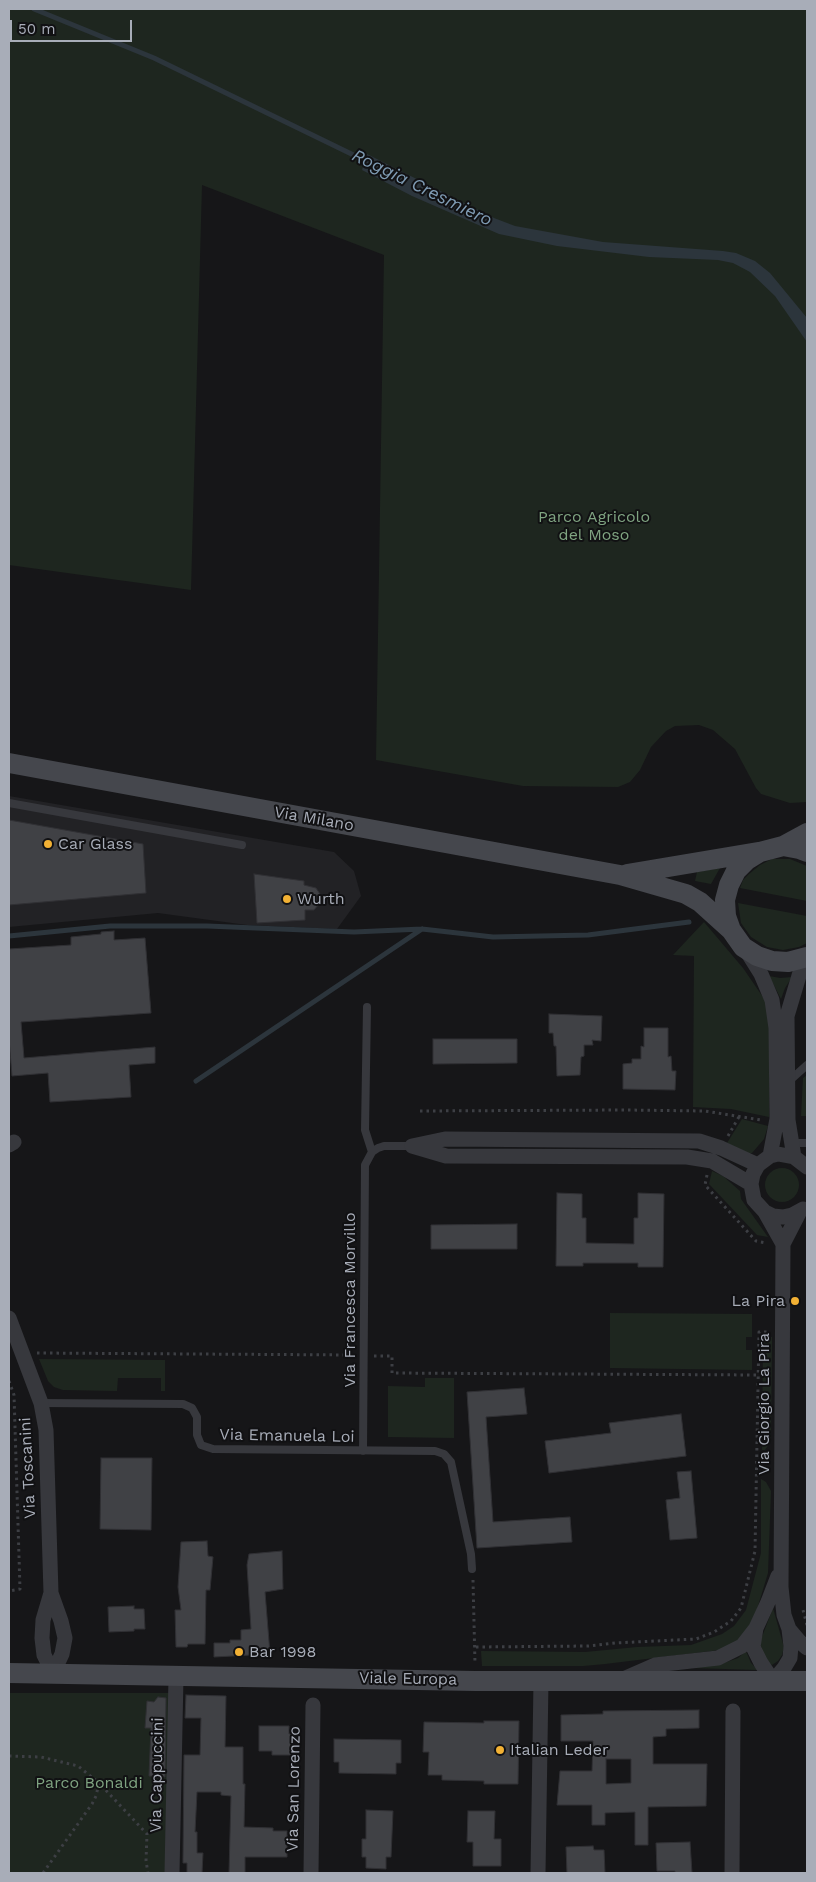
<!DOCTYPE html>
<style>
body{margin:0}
#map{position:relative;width:816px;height:1882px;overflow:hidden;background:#161618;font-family:"Work Sans",sans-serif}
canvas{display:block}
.frame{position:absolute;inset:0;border:10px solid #a8adb8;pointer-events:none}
.scale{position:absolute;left:10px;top:20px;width:122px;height:22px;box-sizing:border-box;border:2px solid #a8adb8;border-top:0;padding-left:6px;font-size:15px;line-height:18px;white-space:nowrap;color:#a8adb8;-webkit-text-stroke:4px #111113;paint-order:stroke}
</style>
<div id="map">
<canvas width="816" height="1882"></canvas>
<div class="frame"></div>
<div class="scale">50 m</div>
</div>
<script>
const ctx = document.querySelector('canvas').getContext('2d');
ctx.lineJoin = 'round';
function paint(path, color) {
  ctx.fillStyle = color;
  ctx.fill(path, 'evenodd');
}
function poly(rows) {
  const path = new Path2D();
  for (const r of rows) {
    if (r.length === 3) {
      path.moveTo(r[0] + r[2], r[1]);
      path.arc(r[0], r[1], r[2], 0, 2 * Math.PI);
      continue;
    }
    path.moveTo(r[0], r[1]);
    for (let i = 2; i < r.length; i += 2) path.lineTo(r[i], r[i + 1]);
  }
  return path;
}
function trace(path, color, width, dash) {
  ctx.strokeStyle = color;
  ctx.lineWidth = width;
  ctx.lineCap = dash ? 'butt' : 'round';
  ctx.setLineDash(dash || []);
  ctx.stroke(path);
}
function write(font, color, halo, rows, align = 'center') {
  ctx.font = font + ' "Work Sans",sans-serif';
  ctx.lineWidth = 4;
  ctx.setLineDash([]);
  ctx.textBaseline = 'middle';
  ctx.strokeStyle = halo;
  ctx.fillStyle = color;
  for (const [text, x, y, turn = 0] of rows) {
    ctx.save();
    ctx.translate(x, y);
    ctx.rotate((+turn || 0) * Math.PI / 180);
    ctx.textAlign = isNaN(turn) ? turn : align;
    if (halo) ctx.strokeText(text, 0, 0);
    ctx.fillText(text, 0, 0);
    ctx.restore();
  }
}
const built = poly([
 [9,796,334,852,354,871,361,896,337,929,247,925,158,913,9,927]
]);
const green = poly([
 [9,9,807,9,807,802,790,803,761,794,756,788,735,749,713,730,699,725,675,726,666,731,651,747,640,770,630,782,618,787,523,786,376,760,384,255,202,185,191,590,9,565],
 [772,859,790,859,807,866,807,901,740,888,743,880,749,874,760,865],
 [720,868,711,884,695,881,697,872],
 [738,903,807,916,807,943,799,947,783,950,767,947,751,937,741,923],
 [704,922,743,968,767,1003,770,1020,769,1117,731,1109,693,1107,694,956,673,955],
 [769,976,780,978,792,977,785,988,781,999],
 [807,1075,807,1091,806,1116,801,1116,803,1078],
 [742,1119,768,1126,764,1139,752,1153,746,1154,727,1143],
 [782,1185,17],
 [712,1171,723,1176,740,1191,741,1199,768,1237,757,1235,709,1184],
 [610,1313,752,1314,752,1337,746,1337,746,1350,752,1350,752,1370,610,1368],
 [763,1337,772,1337,771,1441,765,1450,762,1450],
 [39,1359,165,1360,165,1391,161,1391,161,1378,118,1378,117,1391,63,1390,54,1387,48,1381],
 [425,1378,454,1378,454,1438,388,1437,388,1386,425,1387],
 [761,1479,766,1482,771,1491,768,1573,755,1616,742,1640,720,1650,605,1664,583,1666,482,1666,481,1651,585,1652,637,1647,691,1645,722,1634,734,1626,746,1610,761,1553],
 [773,1608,784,1647,782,1655,778,1661,772,1665,767,1662,763,1654,760,1642],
 [746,1651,751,1663,758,1670,690,1668,721,1664,738,1658],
 [9,1693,170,1693,166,1873,9,1873]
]);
const water = poly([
 [367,154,494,218,515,226,603,242,723,251,736,253,755,261,770,273,807,318,807,342,775,296,750,272,733,263,718,260,649,257,557,246,499,234,412,196,362,170]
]);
const stream = poly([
 [34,9,154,58,370,163],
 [9,936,110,926,207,926,354,932,422,929,493,937,588,935,689,922],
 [196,1081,422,929]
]);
const building = poly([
 [9,820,143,844,146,893,9,905,9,820],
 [254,874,304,881,304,885,316,888,320,894,319,904,314,910,305,910,305,920,257,923,254,874],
 [114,931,114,940,145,938,151,1013,21,1022,24,1058,155,1047,155,1063,129,1065,131,1097,50,1102,48,1073,12,1076,9,1039,9,949,71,945,71,937,101,934,101,932,114,931],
 [549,1014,602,1016,601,1041,592,1040,593,1045,584,1045,584,1056,581,1057,580,1075,557,1076,556,1046,554,1046,553,1033,549,1033,549,1014],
 [644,1028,668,1028,668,1057,671,1056,672,1071,676,1071,675,1090,623,1089,623,1064,632,1063,632,1059,641,1059,641,1046,644,1047,644,1028],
 [433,1039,517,1039,517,1063,433,1064,433,1039],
 [557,1193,582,1194,582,1218,586,1218,586,1243,634,1244,634,1218,638,1218,638,1193,664,1194,663,1267,638,1267,638,1263,583,1263,583,1266,556,1266,557,1193],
 [517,1224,517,1249,431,1249,431,1225,517,1224],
 [524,1388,527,1414,486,1417,493,1522,570,1517,572,1542,477,1548,467,1392,524,1388],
 [681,1414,686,1456,549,1473,545,1441,611,1433,609,1423,681,1414],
 [101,1458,152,1458,151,1530,100,1529,101,1458],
 [691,1471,697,1538,670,1540,666,1500,680,1498,677,1472,691,1471],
 [207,1541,208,1556,213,1557,210,1590,206,1590,205,1644,188,1644,187,1647,176,1647,175,1610,181,1610,178,1587,181,1542,207,1541],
 [282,1551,283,1589,265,1592,270,1654,214,1657,214,1643,230,1643,230,1640,241,1640,241,1630,251,1629,247,1565,249,1554,282,1551],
 [134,1606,134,1609,144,1609,145,1629,134,1629,134,1631,109,1632,108,1607,134,1606],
 [186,1695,226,1696,225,1747,243,1747,243,1784,245,1784,244,1827,273,1828,273,1831,287,1831,287,1857,245,1857,245,1873,229,1873,231,1796,221,1795,221,1792,197,1792,195,1832,197,1832,197,1853,203,1853,202,1873,187,1873,187,1863,183,1863,183,1858,184,1755,200,1755,201,1718,185,1718,186,1695],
 [158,1697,166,1698,165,1777,149,1776,151,1728,145,1728,147,1701,154,1702,158,1697],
 [699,1710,699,1728,666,1729,666,1736,653,1737,653,1764,707,1764,706,1806,648,1807,648,1845,635,1845,635,1812,605,1813,605,1825,592,1825,592,1805,557,1805,560,1771,592,1771,593,1741,561,1741,561,1715,603,1714,603,1711,699,1710],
 [606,1759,631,1759,631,1783,606,1784,606,1759],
 [484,1721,519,1721,518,1784,484,1784,484,1781,442,1780,442,1775,428,1775,429,1752,423,1752,424,1722,484,1723,484,1721],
 [259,1726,289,1726,289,1734,292,1734,292,1755,272,1755,272,1751,259,1751,259,1726],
 [334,1739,401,1740,401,1763,396,1763,396,1774,339,1773,339,1762,334,1762,334,1739],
 [366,1810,393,1811,391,1857,386,1857,386,1869,366,1868,366,1857,362,1857,362,1839,366,1839,366,1810],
 [468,1811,495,1811,494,1839,501,1839,501,1866,473,1866,473,1842,467,1842,468,1811],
 [690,1842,692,1873,675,1873,675,1871,657,1871,656,1843,690,1842],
 [593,1846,594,1850,604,1850,605,1873,567,1873,566,1847,593,1846]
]);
const path = poly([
 [420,1111,627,1110,705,1111,761,1120],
 [728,1136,740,1115],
 [707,1175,705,1185,756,1241,766,1243],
 [37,1353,353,1355],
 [374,1356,392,1356,392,1373,757,1375],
 [9,1381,14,1395,20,1589,9,1591],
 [473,1580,475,1664],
 [807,1625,803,1610,807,1609],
 [476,1647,588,1646,615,1643,696,1639,714,1632,731,1621,741,1608,755,1551,759,1332,769,1332],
 [9,1756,41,1757,78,1766,99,1783],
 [43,1873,92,1804,96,1796,99,1783,147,1834,146,1861,148,1873]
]);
const lane = poly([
 [9,803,242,845],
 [367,1007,365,1130,372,1152],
 [788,1082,807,1065],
 [791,1139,797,1143,807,1143],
 [41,1403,183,1404,192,1408,197,1417,197,1435,201,1445,213,1449,435,1451,444,1454,451,1462,471,1554,472,1569],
 [363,1451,365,1165,372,1152,378,1148,384,1146,412,1146]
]);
const street = poly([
 [746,950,761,974,772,1000,776,1028,777,1119,770,1156],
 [9,1145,14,1142],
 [794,1157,788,1120,787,1016,804,959],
 [751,1184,712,1161,687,1157,446,1156,412,1146,445,1139,699,1141,721,1148,758,1165],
 [803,1209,792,1215,783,1217,773,1216,765,1212,754,1200,751,1184,753,1174,758,1165,770,1156,778,1154,794,1157,807,1167],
 [765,1212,783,1244],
 [9,1318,41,1403,46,1430,51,1593,43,1620,42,1638,44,1655,53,1673],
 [51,1593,61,1621,65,1638,62,1654,53,1673],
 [756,1628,753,1647,761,1663,773,1681,784,1668,790,1658,791,1646,789,1629,784,1615,781,1587,783,1244,800,1211],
 [789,1629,800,1642,807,1648],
 [623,1679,655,1665,718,1658,742,1646,756,1628,768,1602,778,1576],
 [172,1873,176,1677],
 [311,1873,313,1705],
 [538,1873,541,1681],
 [732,1873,733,1711]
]);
const secondary = poly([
 [9,763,620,875,686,894,700,902,731,930],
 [783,846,807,833],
 [807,852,799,849,783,846,760,852,747,860,736,871,729,885,725,900,726,916,731,930,743,947,757,956,772,961,788,962,807,957],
 [627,874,758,852],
 [9,1673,475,1681,807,1681]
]);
const markers = [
 [48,844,5,"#f2b134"],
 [287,899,5,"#f2b134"],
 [795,1301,5,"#f2b134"],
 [239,1652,5,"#f2b134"],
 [500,1750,5,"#f2b134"]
];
const parkNames = [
 ["Parco Agricolo",594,517],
 ["del Moso",594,535],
 ["Parco Bonaldi",89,1783]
];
const streetNames = [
 ["Via Milano",314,819,10],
 ["Via Francesca Morvillo",350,1300,-90],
 ["Via Giorgio La Pira",764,1404,-90],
 ["Via Emanuela Loi",287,1436,1],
 ["Via Toscanini",28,1468,-93],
 ["Viale Europa",408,1679,1],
 ["Via Cappuccini",157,1775,-89],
 ["Via San Lorenzo",294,1789,-89]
];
const poiNames = [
 ["Car Glass",58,844],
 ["Wurth",297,899],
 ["La Pira",785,1301,"right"],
 ["Bar 1998",249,1652],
 ["Italian Leder",510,1750]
];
const waterNames = [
 ["Roggia Cresmiero",422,188,26]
];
paint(built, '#222225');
paint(green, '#1e261f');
paint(water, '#2c353c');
trace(stream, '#2c353c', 5);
paint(building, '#404145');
trace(building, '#303034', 1);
trace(path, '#3d3f44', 3, [2.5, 4]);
trace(lane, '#37383d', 8);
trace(street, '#37383d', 15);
trace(secondary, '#45474d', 20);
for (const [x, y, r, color] of markers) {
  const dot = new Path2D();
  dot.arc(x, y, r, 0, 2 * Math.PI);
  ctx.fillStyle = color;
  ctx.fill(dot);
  trace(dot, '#111113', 2);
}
write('16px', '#7fa381', '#111113', parkNames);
write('16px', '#a8adb8', '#111113', streetNames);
write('16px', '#a8adb8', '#111113', poiNames, 'left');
write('italic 18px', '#7f9bb3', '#111113', waterNames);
</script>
